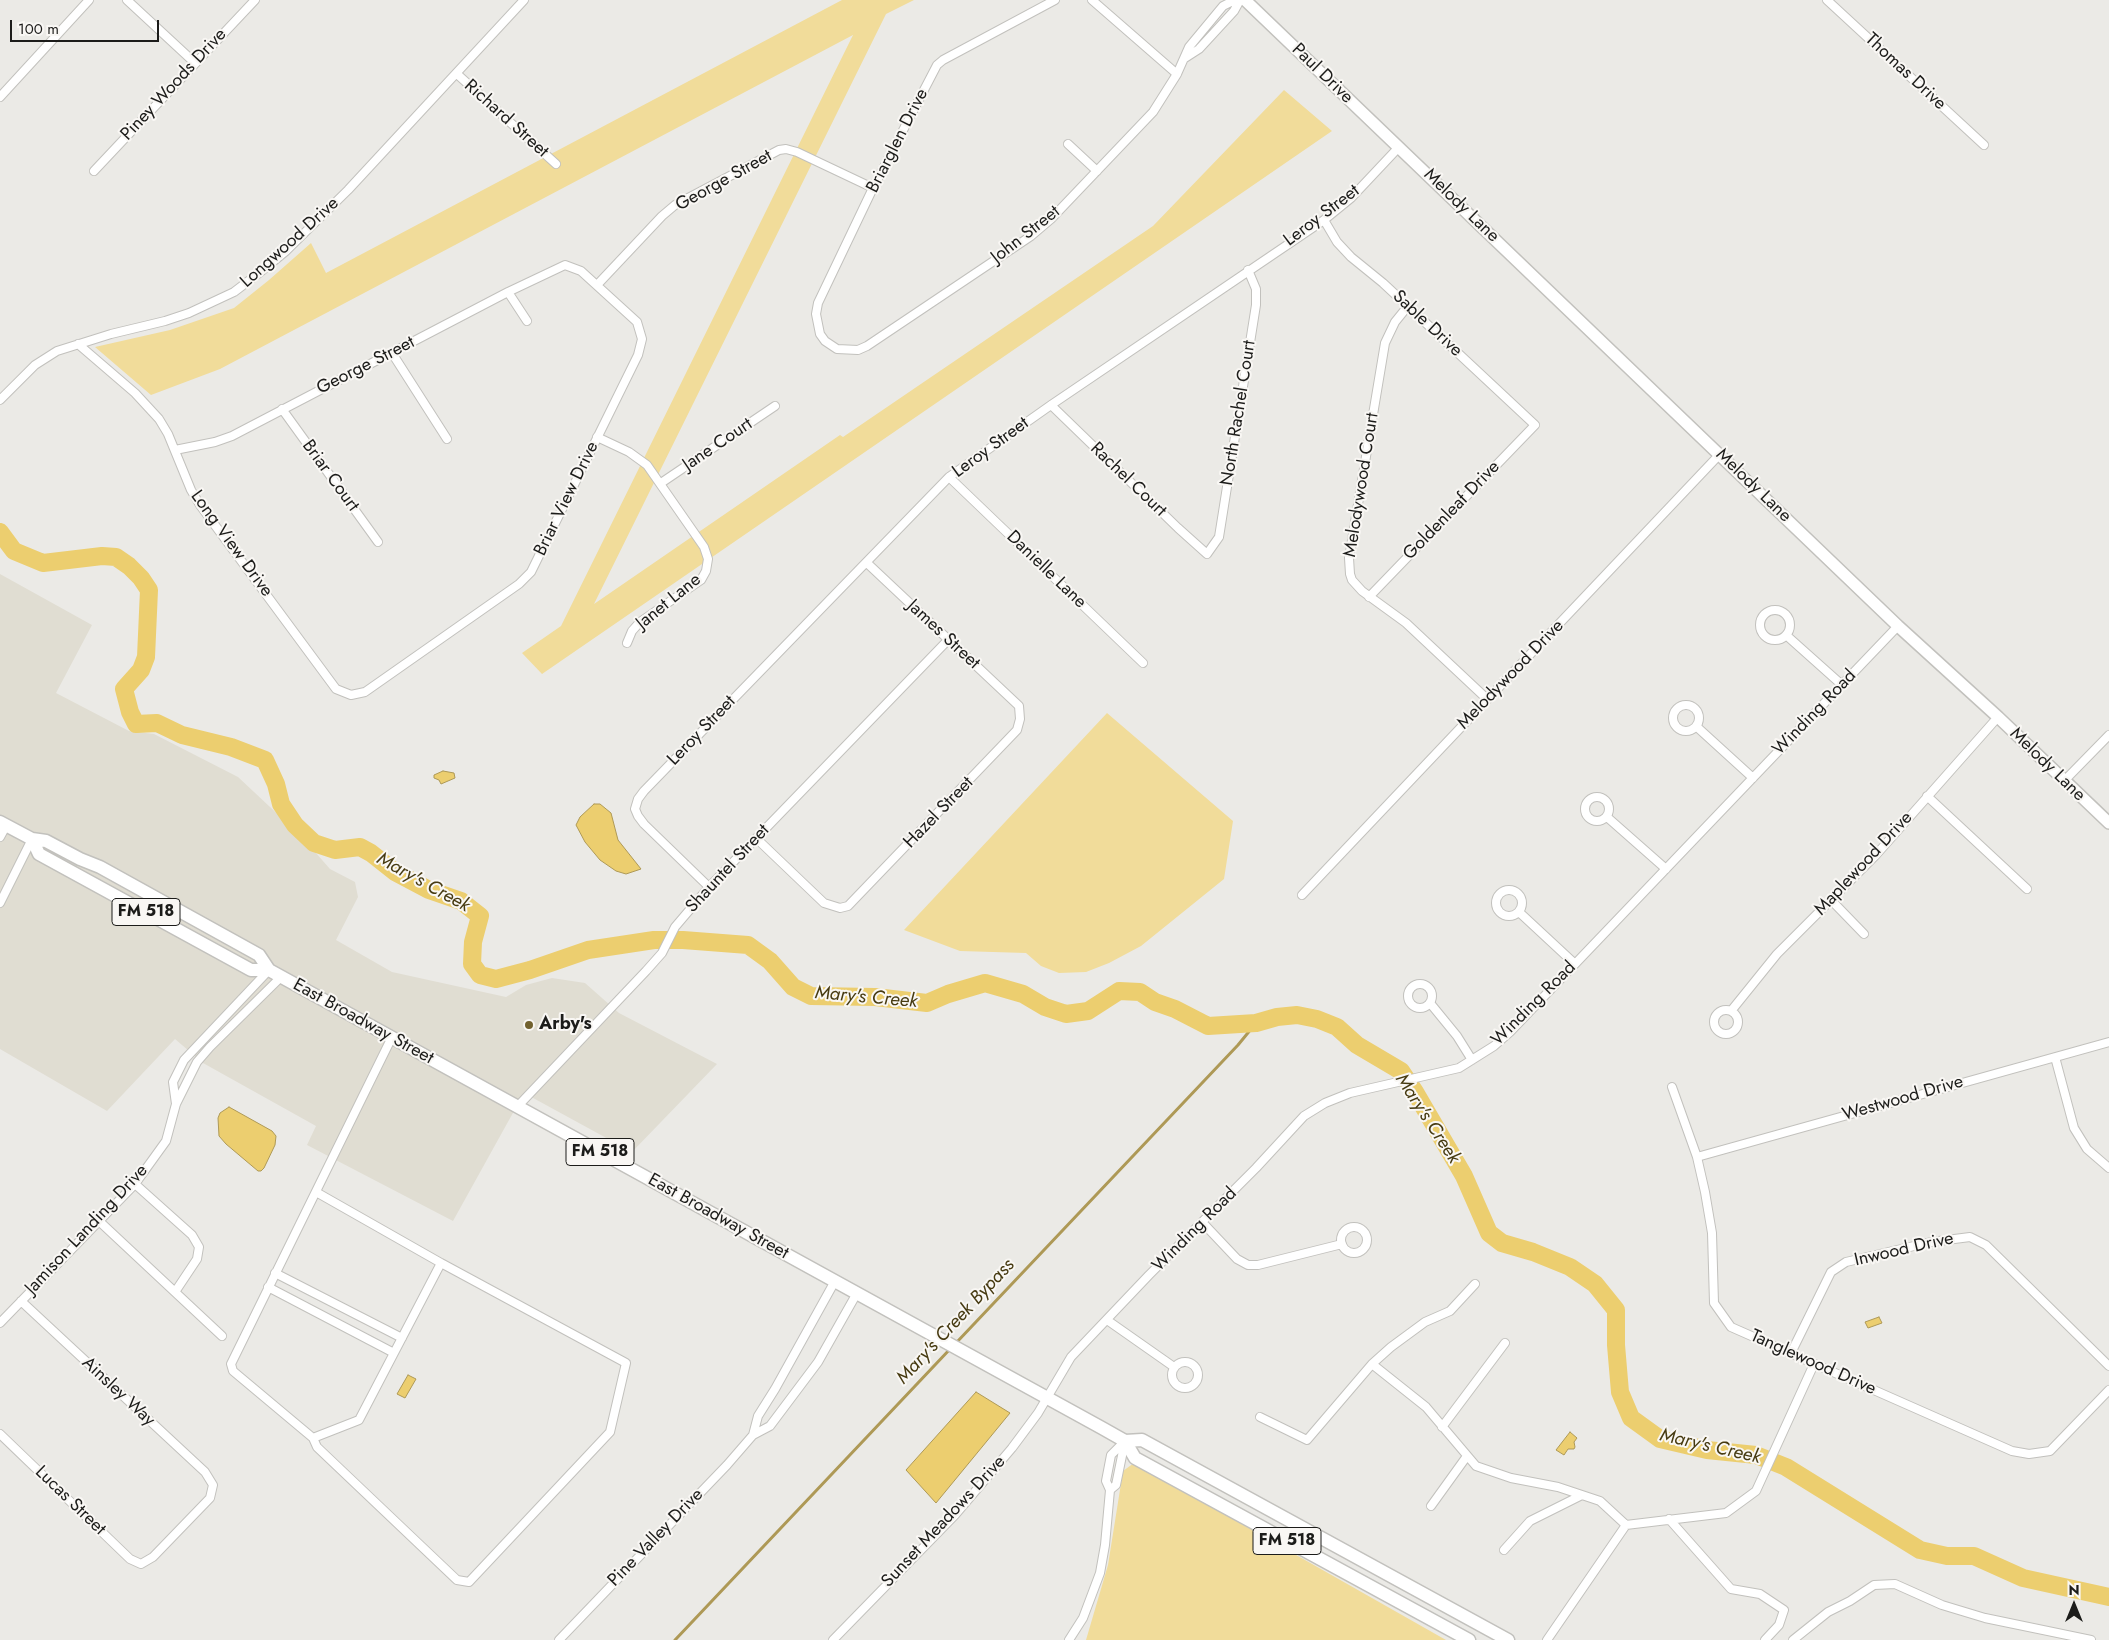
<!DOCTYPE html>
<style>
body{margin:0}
#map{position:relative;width:2109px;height:1640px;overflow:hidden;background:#ebeae6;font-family:Jost,sans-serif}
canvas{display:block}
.north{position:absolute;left:2049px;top:1580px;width:50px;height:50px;-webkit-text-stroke:4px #f9f7f4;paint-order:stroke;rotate:0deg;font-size:14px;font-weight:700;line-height:20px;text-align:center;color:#1c1c1a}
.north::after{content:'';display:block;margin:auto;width:18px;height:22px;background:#1c1c1a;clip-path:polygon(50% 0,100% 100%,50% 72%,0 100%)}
.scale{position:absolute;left:10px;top:20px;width:149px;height:22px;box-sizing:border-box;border:2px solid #1c1c1a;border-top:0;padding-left:6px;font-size:15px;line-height:18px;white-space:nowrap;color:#1c1c1a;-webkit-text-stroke:4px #f9f7f4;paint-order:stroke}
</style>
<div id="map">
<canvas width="2109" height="1640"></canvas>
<div class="north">N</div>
<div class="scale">100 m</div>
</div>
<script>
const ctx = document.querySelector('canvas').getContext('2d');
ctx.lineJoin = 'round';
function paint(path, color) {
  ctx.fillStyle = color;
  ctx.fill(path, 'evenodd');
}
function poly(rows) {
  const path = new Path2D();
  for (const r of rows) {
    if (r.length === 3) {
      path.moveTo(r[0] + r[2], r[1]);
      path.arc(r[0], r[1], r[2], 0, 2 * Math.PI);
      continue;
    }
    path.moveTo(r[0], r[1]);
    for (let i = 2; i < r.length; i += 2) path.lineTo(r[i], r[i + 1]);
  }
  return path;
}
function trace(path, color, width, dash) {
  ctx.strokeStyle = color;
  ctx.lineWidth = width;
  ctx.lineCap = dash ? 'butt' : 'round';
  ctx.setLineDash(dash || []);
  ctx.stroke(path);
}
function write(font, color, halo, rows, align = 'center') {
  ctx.font = font + ' Jost,sans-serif';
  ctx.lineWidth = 4;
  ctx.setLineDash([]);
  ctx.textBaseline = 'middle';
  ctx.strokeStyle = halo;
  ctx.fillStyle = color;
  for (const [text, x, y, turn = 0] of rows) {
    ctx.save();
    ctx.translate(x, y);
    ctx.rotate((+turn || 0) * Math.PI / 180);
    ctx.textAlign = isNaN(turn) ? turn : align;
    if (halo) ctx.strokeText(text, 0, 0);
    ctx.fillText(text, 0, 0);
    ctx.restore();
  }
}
const built = poly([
 [0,574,92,625,56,693,129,731,154,734,238,777,301,836,330,869,355,882,358,897,336,940,392,972,506,997,526,985,552,978,585,983,619,1013,717,1064,632,1152,524,1093,453,1221,307,1145,316,1126,203,1063,175,1039,107,1111,0,1049]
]);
const green = poly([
 [842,0,914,0,886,14,594,604,840,435,843,437,1153,226,1284,90,1332,131,542,674,522,653,561,626,853,35,220,369,151,395,95,347,170,330,234,308,269,280,311,243,326,273],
 [1107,713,1233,821,1224,879,1141,946,1109,963,1086,972,1059,973,1041,966,1026,953,960,951,904,930],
 [1134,1463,1446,1640,1086,1640,1108,1565,1123,1471]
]);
const water = poly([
 [443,771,454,773,455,778,441,784,439,780,434,778,434,775,443,771],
 [594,804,600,804,611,813,618,840,641,869,626,874,616,871,600,860,585,842,576,825,580,817,594,804],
 [229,1107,272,1131,276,1136,275,1145,264,1168,261,1171,258,1171,226,1144,219,1136,218,1118,220,1113,229,1107],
 [1879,1317,1882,1323,1868,1328,1865,1322,1879,1317],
 [408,1375,416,1379,405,1398,397,1394,408,1375],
 [976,1392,1010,1413,936,1503,906,1470,976,1392],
 [1570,1432,1577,1438,1574,1442,1575,1447,1574,1449,1568,1449,1564,1455,1556,1450,1570,1432]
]);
const stream = poly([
 [956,1343,1238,1045,1256,1023],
 [675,1640,951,1348]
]);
const river = poly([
 [0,532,14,551,43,563,102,556,116,557,129,566,141,578,149,590,146,657,141,670,124,689,130,712,136,724,157,723,182,735,231,747,265,760,276,784,281,804,295,825,314,843,335,850,360,847,371,853,395,872,429,890,461,901,480,916,473,942,472,964,480,975,496,979,530,970,588,950,654,940,683,940,748,945,770,961,793,987,811,996,875,997,927,1003,948,994,985,983,1023,994,1045,1007,1066,1014,1088,1011,1119,991,1140,992,1155,1002,1175,1009,1208,1026,1256,1023,1277,1017,1297,1015,1317,1019,1337,1027,1357,1045,1401,1071,1415,1092,1464,1176,1489,1233,1502,1243,1533,1252,1570,1267,1595,1284,1616,1310,1616,1345,1620,1392,1631,1418,1660,1439,1707,1450,1756,1455,1786,1467,1920,1550,1947,1556,1974,1556,2023,1578,2109,1597]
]);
const street = poly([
 [127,0,195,63],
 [1055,0,943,60,937,65,873,188,818,303,816,314,820,334,825,341,837,349,858,350,867,346,1031,236,1051,219,1153,112,1177,74,1189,47,1223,6,1235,0],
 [1092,0,1177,74],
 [1827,0,1984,145],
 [1185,58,1199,49,1234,11,1240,0],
 [457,74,556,164],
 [0,97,89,0],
 [1068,144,1097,171],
 [94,171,255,0],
 [1324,220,1337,242,1351,257,1383,283,1535,425,1369,597],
 [597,285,662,216,675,205,779,150,786,149,797,152,873,188],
 [508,292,527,321],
 [1408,306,1395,322,1385,343,1349,558,1350,574,1352,580,1362,591,1406,623,1487,699],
 [78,344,135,393,159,419,168,434,191,490,200,505,336,689,351,695,365,692,519,584,531,572,638,355,642,339,637,322,581,271,565,265,508,292,232,436,215,442,175,450],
 [392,353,447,439],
 [0,400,35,365,57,351,111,334,165,321,189,313,234,292,259,273,286,251,348,190,524,0],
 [1051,405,1178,528,1207,554,1219,537,1256,305,1256,289,1248,270],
 [282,409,378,542],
 [597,437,629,452,647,465,704,547,708,559,706,571,701,580,640,622,632,631,627,643],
 [949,477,1143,663],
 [661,483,775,406],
 [1775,625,15],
 [1786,635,1842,685],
 [1686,718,13],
 [1697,727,1753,778],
 [2064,781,2109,735],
 [1927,796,2027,889],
 [1597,809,12],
 [1607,817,1666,869],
 [0,837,6,826],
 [757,839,824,903,840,908,848,906,1017,730,1020,719,1019,706,867,563],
 [709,887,644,824,638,816,635,809,638,799,644,791,949,477,1051,405,1324,220,1351,198,1399,147],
 [1509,903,13],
 [1302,895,1720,454],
 [1832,901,1864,934],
 [0,903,32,839],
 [1519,912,1575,964],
 [1420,996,12],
 [1430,1003,1457,1036,1472,1060],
 [1726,1022,12],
 [1731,1011,1777,954,1875,856,1998,717],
 [2055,1057,2074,1128,2087,1149,2109,1168],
 [1672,1087,1697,1157,1705,1192,1712,1233,1714,1303,1731,1327,2012,1451,2029,1454,2050,1451,2109,1390],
 [176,1104,173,1082,184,1060,269,970],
 [517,1107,646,971,662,953,675,927,709,887,948,640],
 [1697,1157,2109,1042],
 [135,1184,192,1235,199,1247,197,1259,175,1292],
 [316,1192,441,1263],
 [99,1221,222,1336],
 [1202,1222,1237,1259,1248,1265,1258,1265,1342,1244],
 [1354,1240,13],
 [275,1273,402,1338],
 [268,1287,394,1353],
 [1107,1320,1174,1367],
 [0,1323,135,1184,166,1141,176,1104,197,1062,210,1047,281,977],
 [1791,1353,1831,1272,1846,1262,1931,1242,1970,1237,1986,1245,2109,1366],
 [1185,1375,13],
 [1372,1364,1426,1407,1476,1466,1511,1478,1558,1487,1582,1495],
 [1260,1417,1307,1440,1372,1364,1391,1347,1425,1322,1450,1311,1475,1284],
 [1442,1427,1505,1343],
 [0,1434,130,1559,141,1564,153,1557,210,1498,213,1485,205,1472,21,1301],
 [753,1435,758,1416,775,1389,835,1281],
 [313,1438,317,1447,457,1580,469,1582,610,1432,626,1363,441,1263,359,1420,313,1438,233,1371,231,1364,392,1037],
 [1110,1490,1116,1485,1125,1441],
 [1431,1506,1467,1456],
 [1669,1519,1731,1589,1760,1594,1784,1610,1779,1625,1765,1640],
 [1504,1550,1530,1521,1582,1495,1600,1501,1626,1525],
 [559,1640,727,1465,753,1435,770,1426,818,1362,857,1293],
 [833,1640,955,1515,1012,1448,1038,1413,1071,1357,1149,1275,1256,1168,1304,1116,1325,1103,1350,1093,1459,1068,1494,1046,1510,1032,1898,626],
 [1069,1640,1083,1618,1100,1573,1105,1545,1110,1490,1106,1481,1111,1455,1125,1441],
 [1547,1640,1626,1525,1726,1513,1756,1491,1814,1364],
 [1793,1640,1828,1612,1850,1601,1874,1585,1895,1584,1942,1605,1985,1618,2091,1640]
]);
const secondary = poly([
 [1245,0,1898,626,1998,717,2109,823]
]);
const primary = poly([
 [0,822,32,839,46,841,80,859,100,867,259,955,269,970,1102,1428,1125,1441,1135,1458,1469,1640],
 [32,839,39,854,251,970,269,970],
 [1125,1441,1142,1440,1508,1640]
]);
const markers = [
 [529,1025,5,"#71612e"]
];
const shields = [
 [146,912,68],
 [600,1152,68],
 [1287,1541,68]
];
const shieldNames = [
 ["FM 518",146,912],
 ["FM 518",600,1152],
 ["FM 518",1287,1541]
];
const streetNames = [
 ["Thomas Drive",1905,72,43],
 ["Paul Drive",1322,74,44],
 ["Piney Woods Drive",174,85,-47],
 ["Richard Street",506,119,42],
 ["Briarglen Drive",898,141,-63],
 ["George Street",724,181,-29],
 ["Melody Lane",1461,206,44],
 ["Leroy Street",1322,216,-37],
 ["John Street",1026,235,-38],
 ["Longwood Drive",290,243,-42],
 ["Sable Drive",1427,324,43],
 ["George Street",366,366,-27],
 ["North Rachel Court",1239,413,-81],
 ["Jane Court",718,445,-34],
 ["Leroy Street",991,448,-36],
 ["Briar Court",330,476,54],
 ["Rachel Court",1128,480,44],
 ["Melodywood Court",1362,485,-81],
 ["Melody Lane",1753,486,44],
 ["Briar View Drive",567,499,-64],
 ["Goldenleaf Drive",1452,511,-46],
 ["Long View Drive",231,544,54],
 ["Danielle Lane",1046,570,44],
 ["Janet Lane",669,602,-39],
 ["James Street",943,635,43],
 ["Melodywood Drive",1511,675,-46],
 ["Winding Road",1815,713,-46],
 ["Leroy Street",702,731,-46],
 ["Melody Lane",2047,765,44],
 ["Hazel Street",939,813,-46],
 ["Maplewood Drive",1864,864,-47],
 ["Shauntel Street",728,869,-47],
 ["Winding Road",1534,1004,-45],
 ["East Broadway Street",363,1022,29],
 ["Westwood Drive",1903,1099,-16],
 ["East Broadway Street",718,1217,29],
 ["Jamison Landing Drive",87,1230,-47],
 ["Winding Road",1195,1230,-45],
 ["Inwood Drive",1904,1250,-13],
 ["Tanglewood Drive",1813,1363,24],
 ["Ainsley Way",118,1392,43],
 ["Lucas Street",70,1501,44],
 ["Sunset Meadows Drive",944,1522,-47],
 ["Pine Valley Drive",656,1538,-46]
];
const poiNames = [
 ["Arby's",539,1025]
];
const waterNames = [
 ["Mary's Creek",423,883,29],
 ["Mary's Creek",866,998,5],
 ["Mary's Creek",1427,1119,57],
 ["Mary's Creek Bypass",956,1322,-47],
 ["Mary's Creek",1710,1447,13]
];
paint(built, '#e0ddd2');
paint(green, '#f1dc9a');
paint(water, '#ecce6f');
trace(water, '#ae9956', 1);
trace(stream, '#ae9956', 3);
trace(river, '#ecce6f', 18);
trace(street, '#c2c1bd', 10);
trace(secondary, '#c2c1bd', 14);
trace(primary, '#c2c1bd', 15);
trace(street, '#fff', 8);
trace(secondary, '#fff', 11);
trace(primary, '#fff', 12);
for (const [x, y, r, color] of markers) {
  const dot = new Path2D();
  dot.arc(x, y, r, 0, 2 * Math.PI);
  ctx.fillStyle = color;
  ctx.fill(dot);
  trace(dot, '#f9f7f4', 2);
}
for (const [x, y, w] of shields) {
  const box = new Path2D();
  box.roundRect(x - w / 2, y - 13.5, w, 27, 4);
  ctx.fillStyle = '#f9f7f4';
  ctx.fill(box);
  trace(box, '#1c1c1a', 1);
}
write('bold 16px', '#1c1c1a', null, shieldNames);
write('18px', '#1c1c1a', '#f9f7f4', streetNames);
write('bold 18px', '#1c1c1a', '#f9f7f4', poiNames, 'left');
write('italic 19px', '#473b12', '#f9f7f4', waterNames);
</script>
